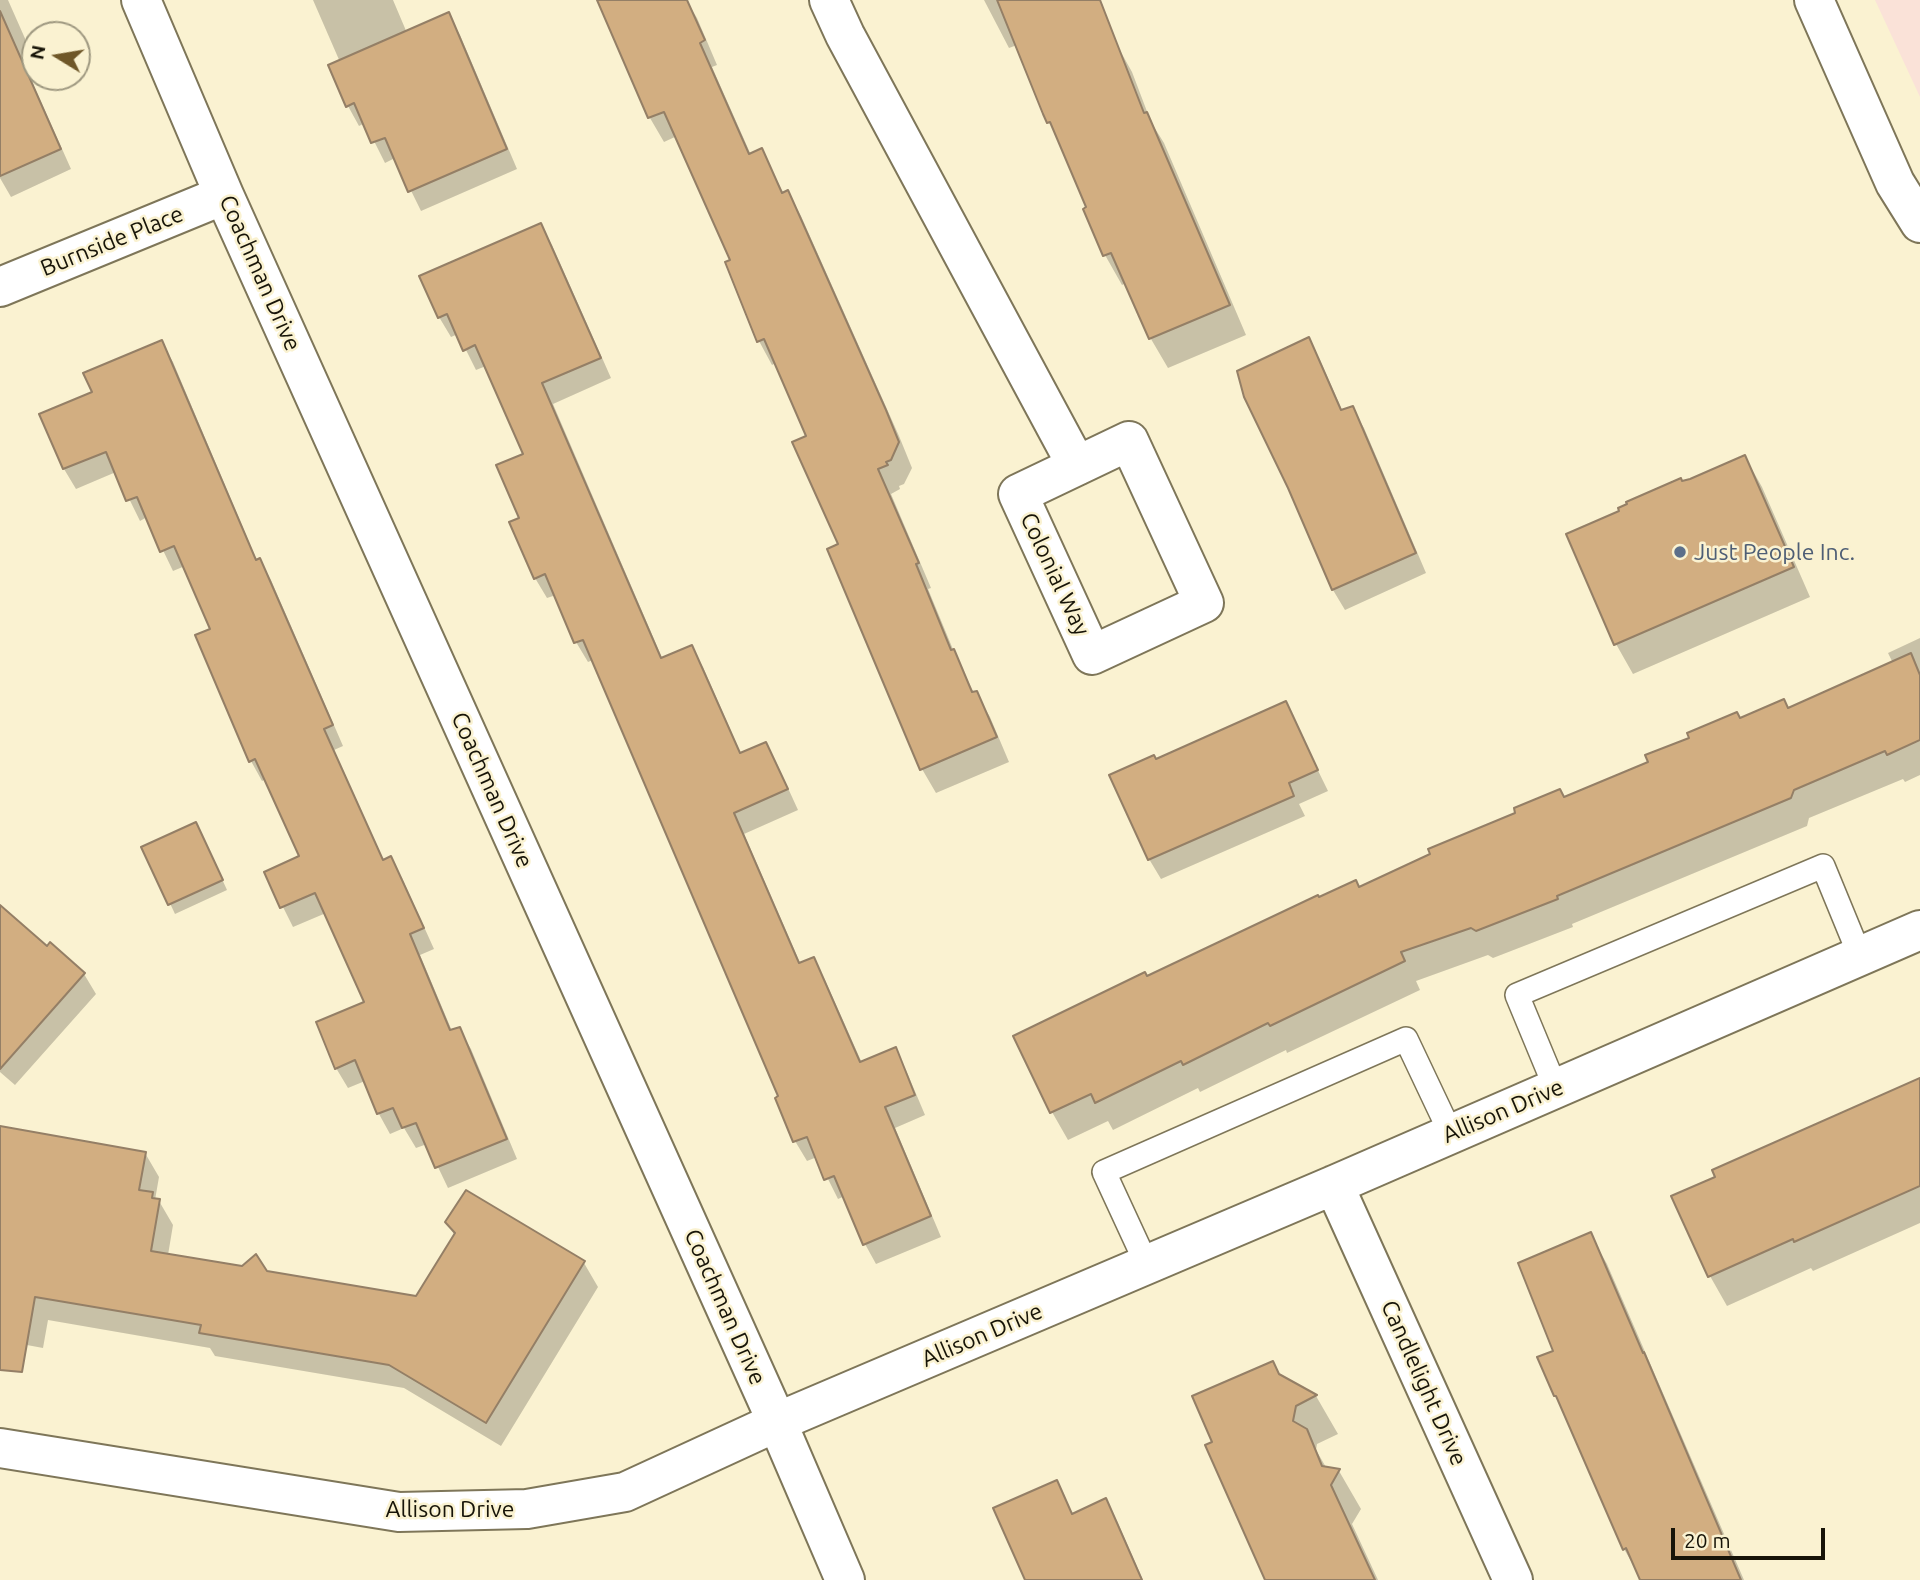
<!DOCTYPE html>
<style>
body{margin:0}
#map{position:relative;width:1920px;height:1580px;overflow:hidden;background:#faf2d1;font-family:Ubuntu,sans-serif}
canvas{display:block}
.north{position:absolute;left:21px;top:21px;width:70px;height:70px;box-sizing:border-box;background:#faf2d1;border:2px solid #9f9981;border-radius:50%;rotate:281deg;font-size:19px;font-weight:700;line-height:28px;text-align:center;color:#171408}
.north::after{content:'';display:block;margin:auto;width:24px;height:32px;background:#6f5728;clip-path:polygon(50% 0,100% 100%,50% 72%,0 100%)}
.scale{position:absolute;left:1671px;top:1528px;width:154px;height:32px;box-sizing:border-box;border:4px solid #171408;border-top:0;padding-left:9px;font-size:21px;line-height:24px;white-space:nowrap;color:#171408;-webkit-text-stroke:5px #faf2d1;paint-order:stroke}
</style>
<div id="map">
<canvas width="1920" height="1580"></canvas>
<div class="north">N</div>
<div class="scale">20 m</div>
</div>
<script>
const ctx = document.querySelector('canvas').getContext('2d');
ctx.lineJoin = 'round';
function paint(path, color) {
  ctx.fillStyle = color;
  ctx.fill(path, 'evenodd');
}
function poly(rows) {
  const path = new Path2D();
  for (const r of rows) {
    path.moveTo(r[0], r[1]);
    for (let i = 2; i < r.length; i += 2) path.lineTo(r[i], r[i + 1]);
  }
  return path;
}
function trace(path, color, width, dash) {
  ctx.strokeStyle = color;
  ctx.lineWidth = width;
  ctx.lineCap = dash ? 'butt' : 'round';
  ctx.setLineDash(dash || []);
  ctx.stroke(path);
}
function write(font, color, halo, rows, align = 'center') {
  ctx.font = font + ' Ubuntu,sans-serif';
  ctx.lineWidth = 5;
  ctx.setLineDash([]);
  ctx.textBaseline = 'middle';
  ctx.strokeStyle = halo;
  ctx.fillStyle = color;
  for (const [text, x, y, turn = 0] of rows) {
    ctx.save();
    ctx.translate(x, y);
    ctx.rotate((+turn || 0) * Math.PI / 180);
    ctx.textAlign = isNaN(turn) ? turn : align;
    if (halo) ctx.strokeText(text, 0, 0);
    ctx.fillText(text, 0, 0);
    ctx.restore();
  }
}
const commercial = poly([
 [1875,0,1920,0,1920,97]
]);
const shadow = poly([
 [0,0,8,0,31,52,21,57,71,169,11,197,0,178],
 [313,0,393,0,407,33,448,15,460,35,517,169,421,211,395,158,385,163,365,123,359,126,348,106,340,62],
 [599,0,686,0,697,18,717,65,712,67,751,155,762,151,784,194,788,192,801,216,899,436,912,468,904,484,899,486,900,489,891,494,931,588,928,589,957,659,974,693,976,693,990,717,1009,762,936,793,922,769,841,545,808,437,776,363,772,365,759,341,732,261,677,136,664,142,650,118],
 [984,0,1092,0,1132,72,1151,122,1164,143,1246,335,1168,368,1151,339,1126,283,1122,285,1105,255,1085,210,1088,208,1061,143,1049,122,1017,45,1009,48],
 [540,225,552,245,611,378,553,404,663,660,691,647,703,667,741,754,766,744,777,764,798,810,744,834,801,965,814,959,825,980,862,1063,895,1050,906,1070,925,1115,895,1128,941,1237,876,1264,865,1244,845,1196,838,1199,817,1157,807,1161,795,1141,780,1097,593,660,588,662,576,642,556,595,547,598,535,578,522,519,525,455,486,366,476,370,458,334,451,337,439,317],
 [1308,339,1320,360,1343,412,1352,408,1364,428,1426,573,1345,610,1333,590,1290,487],
 [161,342,173,362,257,561,260,560,271,580,343,746,334,750,384,861,390,858,402,878,434,949,420,955,452,1031,459,1029,471,1049,517,1159,448,1188,427,1144,416,1148,404,1128,390,1134,379,1114,365,1081,348,1088,336,1068,367,1003,326,913,293,927,266,873,301,857,266,779,262,781,251,761,212,630,185,566,173,571,147,517,140,521,116,472,76,489,64,469,42,415,94,393],
 [1745,457,1762,487,1810,597,1633,674,1616,644,1681,483],
 [1920,638,1920,775,1905,782,1903,779,1809,818,1807,826,1572,924,1573,927,1493,958,1488,955,1416,981,1420,990,1287,1053,1286,1050,1200,1092,1198,1088,1113,1130,1108,1121,1068,1140,1052,1112,1015,1037,1318,900,1359,889,1651,763,1740,720,1788,710,1893,663,1888,653],
 [1285,703,1328,791,1299,804,1305,816,1161,879,1149,859,1155,761],
 [201,833,227,890,175,914,144,848],
 [0,920,84,974,96,994,15,1085,0,1072],
 [1920,1080,1920,1223,1813,1271,1811,1268,1727,1306,1710,1276],
 [0,1152,145,1153,159,1177,155,1200,159,1201,173,1225,168,1255,417,1298,455,1236,447,1222,584,1263,598,1287,501,1446,404,1388,215,1356,210,1348,48,1320,43,1348,0,1340],
 [1590,1234,1607,1264,1744,1580,1642,1580,1624,1549,1565,1412,1556,1396,1555,1352],
 [1280,1376,1316,1396,1338,1434,1317,1444,1316,1450,1327,1469,1339,1471,1361,1509,1352,1524,1378,1580,1267,1580,1214,1442],
 [1056,1482,1073,1515,1106,1501,1117,1521,1143,1580,1025,1580]
]);
const building = poly([
 [597,0,687,0,705,40,700,43,749,154,762,148,782,193,788,190,886,410,899,442,891,460,886,462,888,465,878,469,919,563,916,564,951,650,954,649,972,692,977,691,997,737,920,770,827,549,838,544,792,442,806,436,764,339,757,342,725,262,730,260,664,112,648,118,597,0],
 [997,0,1100,0,1144,113,1147,112,1230,305,1149,339,1111,253,1103,256,1083,209,1086,207,1050,122,1047,123,1043,114,997,0],
 [0,11,61,149,0,176,0,11],
 [449,12,507,149,408,192,385,138,371,143,354,103,346,107,328,65,449,12],
 [541,223,601,358,542,383,661,658,692,645,740,753,766,742,788,789,734,813,799,963,814,957,860,1062,896,1047,915,1095,885,1107,931,1216,863,1245,834,1176,824,1180,807,1137,793,1142,775,1098,778,1096,583,640,574,643,545,574,534,579,509,522,519,518,496,465,523,454,475,345,463,351,447,314,438,318,419,276,541,223],
 [1309,337,1341,410,1353,406,1416,553,1332,590,1288,488,1244,397,1237,371,1309,337],
 [162,340,256,560,260,558,333,725,324,729,383,860,391,856,424,928,410,934,450,1030,460,1027,507,1139,435,1168,416,1123,402,1128,393,1108,377,1114,355,1060,335,1069,316,1022,364,1002,315,893,280,908,264,872,299,856,255,759,249,762,195,635,210,629,174,546,160,552,137,497,126,501,106,452,63,469,39,414,92,392,83,373,162,340],
 [1745,455,1794,567,1614,645,1566,534,1619,511,1618,508,1627,504,1626,502,1681,478,1682,481,1690,479,1745,455],
 [1911,653,1920,675,1920,740,1887,755,1885,751,1794,790,1791,798,1557,896,1558,899,1476,931,1471,928,1401,952,1405,961,1270,1026,1268,1023,1183,1065,1181,1061,1095,1103,1091,1094,1050,1113,1013,1036,1145,972,1147,976,1318,895,1319,897,1356,880,1359,887,1430,854,1428,849,1515,813,1514,808,1560,789,1564,797,1648,762,1645,755,1689,738,1687,733,1737,712,1740,718,1784,699,1788,708,1911,653],
 [1286,701,1318,770,1289,783,1294,796,1148,860,1109,775,1154,755,1156,759,1286,701],
 [196,822,223,880,168,905,141,847,196,822],
 [0,905,47,946,50,942,85,973,0,1069,0,905],
 [1920,1078,1920,1186,1794,1242,1793,1239,1708,1277,1671,1196,1715,1177,1712,1170,1920,1078],
 [0,1126,146,1152,139,1190,153,1192,152,1198,160,1199,151,1251,242,1266,256,1254,267,1271,416,1296,455,1233,445,1222,466,1190,585,1261,486,1423,389,1365,199,1333,201,1325,35,1297,22,1372,0,1370,0,1126],
 [1591,1232,1643,1353,1644,1352,1741,1580,1640,1580,1626,1548,1623,1550,1556,1396,1554,1396,1537,1357,1553,1351,1518,1263,1591,1232],
 [1273,1361,1279,1374,1317,1395,1296,1406,1293,1421,1307,1429,1322,1466,1340,1469,1331,1485,1375,1580,1265,1580,1205,1445,1212,1442,1192,1396,1273,1361],
 [1057,1480,1072,1514,1106,1498,1142,1580,1025,1580,993,1508,1057,1480]
]);
const service = poly([
 [1556,1089,1517,995,1823,866,1860,956],
 [1147,1265,1104,1172,1406,1039,1451,1134]
]);
const minor = poly([
 [141,0,224,195,777,1422,845,1580],
 [829,0,845,35,1077,466],
 [1814,0,1895,183,1920,223],
 [0,287,224,195],
 [1129,441,1204,603,1092,655,1018,494,1129,441],
 [1334,1185,1513,1580],
 [0,1448,399,1512,527,1509,625,1492,777,1422,1334,1185,1920,930]
]);
const markers = [
 [1680,552,7,"#5c6f8a"]
];
const streetNames = [
 ["Burnside Place",112,241,-22],
 ["Coachman Drive",260,273,66],
 ["Colonial Way",1055,574,65],
 ["Coachman Drive",492,790,66],
 ["Allison Drive",1503,1111,-23],
 ["Coachman Drive",725,1307,66],
 ["Allison Drive",982,1335,-23],
 ["Candlelight Drive",1424,1383,66],
 ["Allison Drive",450,1509]
];
const serviceNames = [
 ["Just People Inc.",1694,552]
];
paint(commercial, '#fae2d8');
paint(shadow, '#0003');
paint(building, '#d2ae81');
trace(building, '#947f66', 2);
trace(service, '#7e7659', 26);
trace(minor, '#7e7659', 42);
trace(service, '#fff', 23);
trace(minor, '#fff', 38);
for (const [x, y, r, color] of markers) {
  const dot = new Path2D();
  dot.arc(x, y, r, 0, 2 * Math.PI);
  ctx.fillStyle = color;
  ctx.fill(dot);
  trace(dot, '#faf2d1', 2.5);
}
write('23px', '#171408', '#faf2d1', streetNames);
write('23px', '#4e5e75', '#faf2d1', serviceNames, 'left');
</script>
